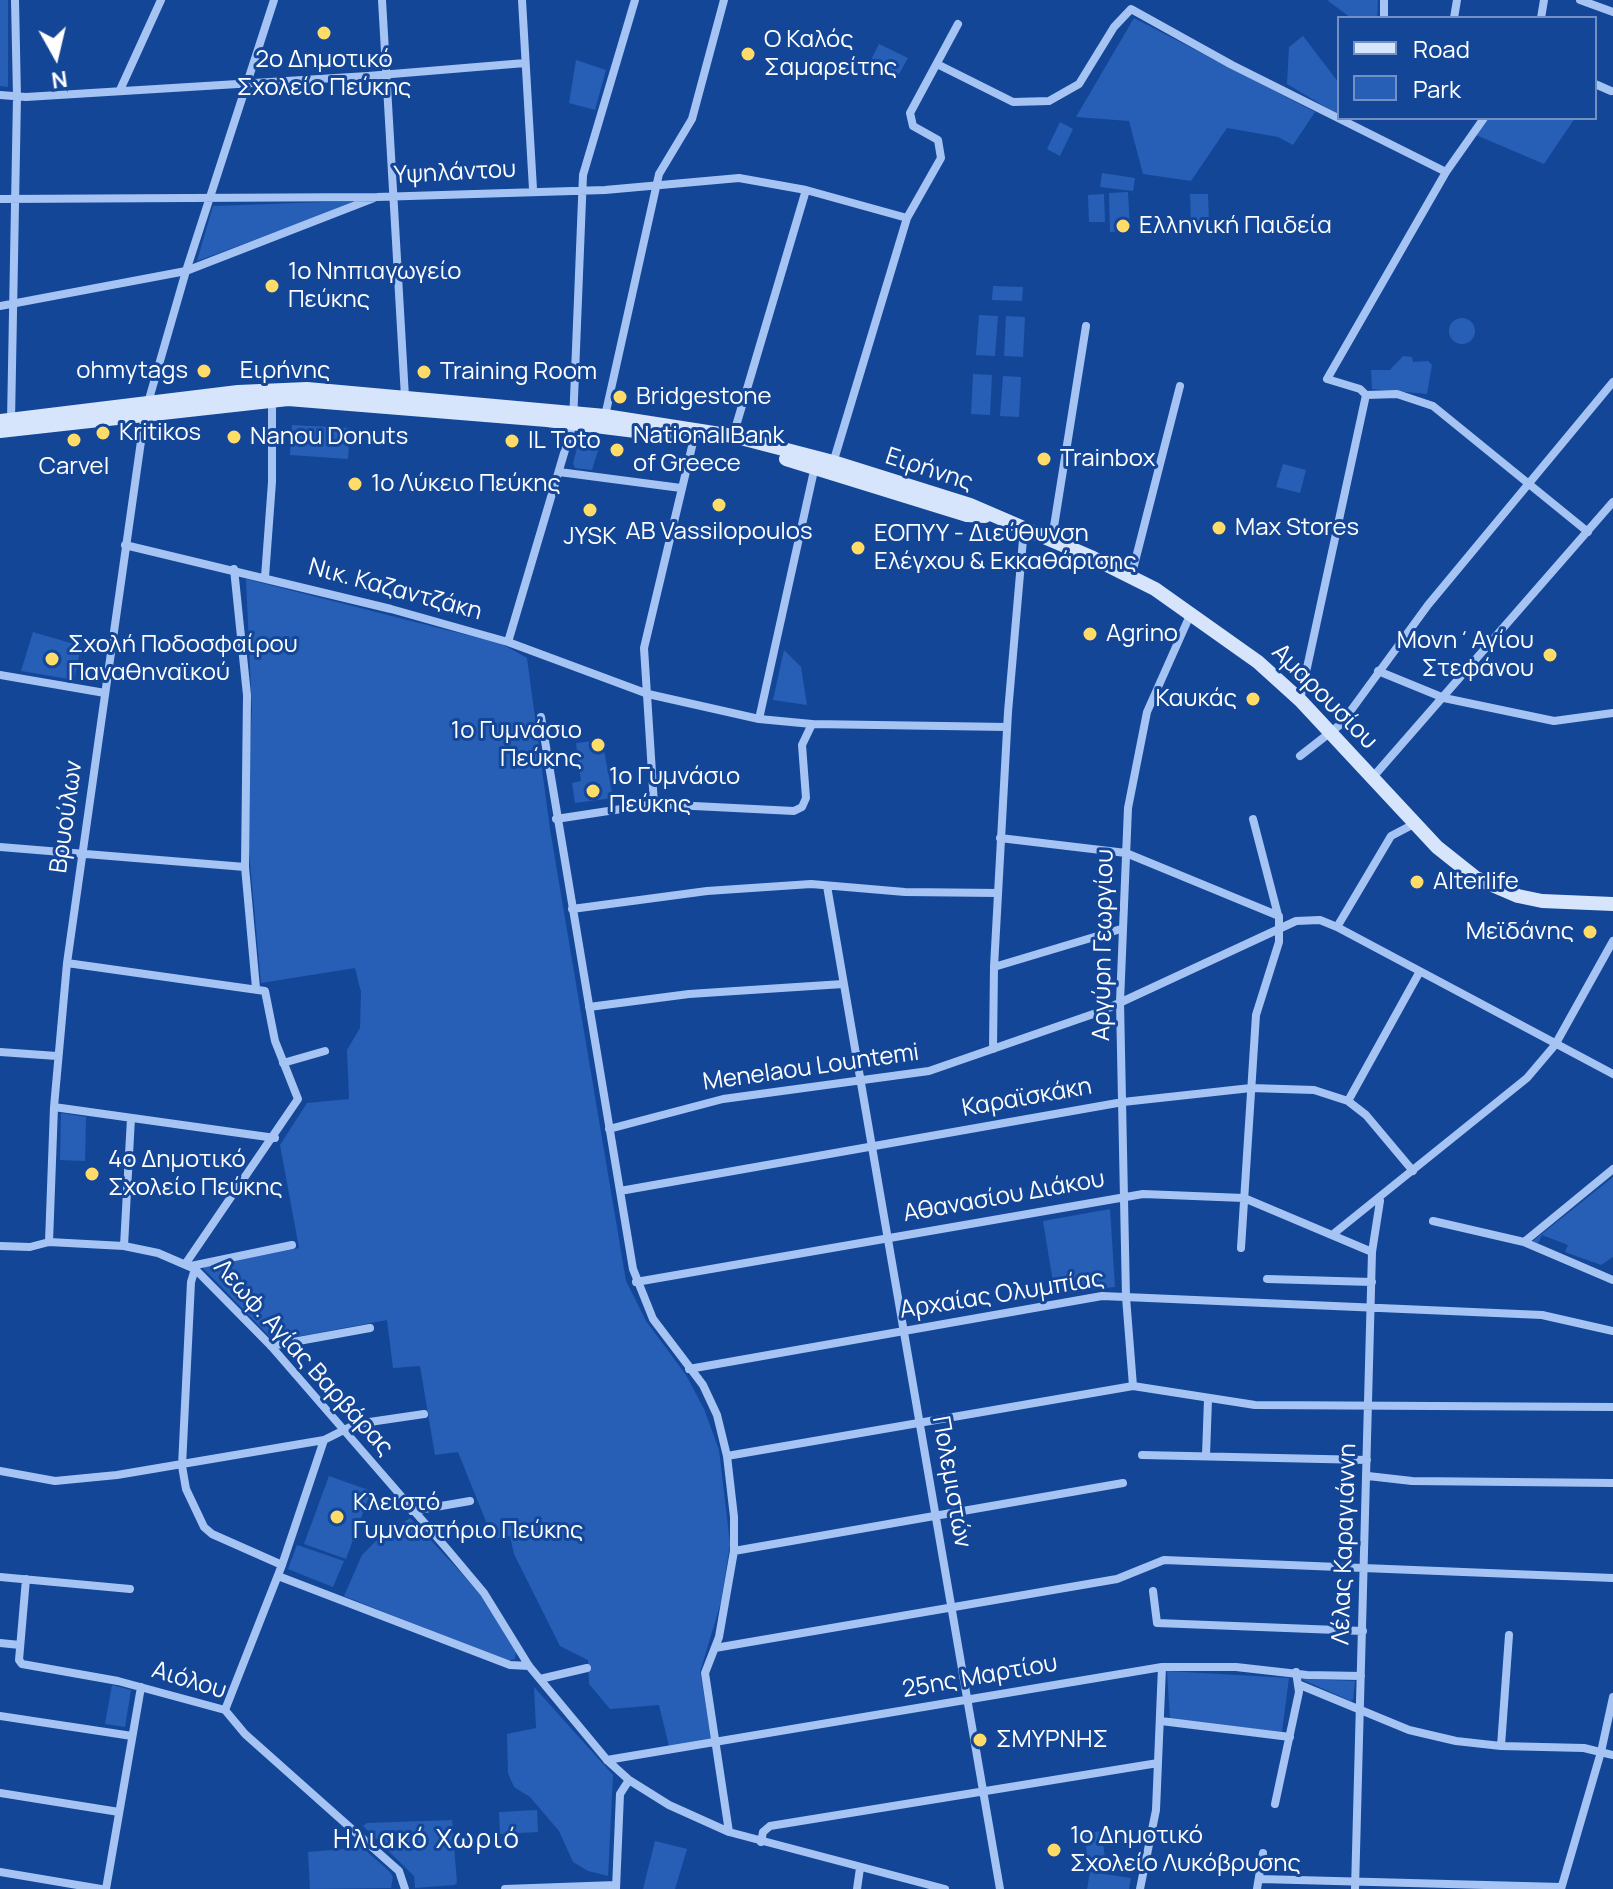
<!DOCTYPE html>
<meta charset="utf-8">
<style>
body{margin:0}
#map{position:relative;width:1613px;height:1889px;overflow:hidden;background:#144698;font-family:Manrope,sans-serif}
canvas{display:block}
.legend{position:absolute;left:1337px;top:16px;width:260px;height:104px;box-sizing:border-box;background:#144698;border:2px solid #7290c1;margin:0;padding:10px 14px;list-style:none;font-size:24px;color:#fff}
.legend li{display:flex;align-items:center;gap:16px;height:40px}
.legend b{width:40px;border:2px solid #7290c1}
.north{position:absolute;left:16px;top:16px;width:80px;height:80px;-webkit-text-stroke:6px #144698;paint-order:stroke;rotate:172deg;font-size:22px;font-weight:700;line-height:32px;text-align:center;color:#fff}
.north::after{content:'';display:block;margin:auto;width:28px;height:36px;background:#fff;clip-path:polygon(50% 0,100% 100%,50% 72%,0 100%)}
</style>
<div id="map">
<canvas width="1613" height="1889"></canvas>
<ul class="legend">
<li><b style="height:10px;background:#d6e4fc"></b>Road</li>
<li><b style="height:22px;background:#275fb6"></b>Park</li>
</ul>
<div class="north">N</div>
</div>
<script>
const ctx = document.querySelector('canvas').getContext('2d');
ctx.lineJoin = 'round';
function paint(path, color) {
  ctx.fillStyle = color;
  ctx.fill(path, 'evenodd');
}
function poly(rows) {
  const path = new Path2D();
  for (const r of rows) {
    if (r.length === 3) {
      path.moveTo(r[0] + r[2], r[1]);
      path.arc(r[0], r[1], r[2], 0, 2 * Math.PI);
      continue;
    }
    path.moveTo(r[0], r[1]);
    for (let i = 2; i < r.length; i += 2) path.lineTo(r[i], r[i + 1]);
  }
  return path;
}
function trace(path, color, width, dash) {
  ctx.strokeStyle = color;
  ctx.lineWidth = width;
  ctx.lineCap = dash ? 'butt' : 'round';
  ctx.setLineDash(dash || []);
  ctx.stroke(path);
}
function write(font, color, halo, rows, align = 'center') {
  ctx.font = font + ' Manrope,sans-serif';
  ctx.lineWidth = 6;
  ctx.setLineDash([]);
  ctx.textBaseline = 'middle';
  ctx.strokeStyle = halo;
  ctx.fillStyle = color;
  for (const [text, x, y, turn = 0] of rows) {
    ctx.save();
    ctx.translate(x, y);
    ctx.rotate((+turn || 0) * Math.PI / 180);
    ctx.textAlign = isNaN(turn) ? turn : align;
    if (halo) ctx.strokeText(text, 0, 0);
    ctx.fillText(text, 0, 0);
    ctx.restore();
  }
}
const green = poly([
 [0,0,8,0,8,87,0,86],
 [1327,0,1378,0,1377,18,1351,18],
 [1134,18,1315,112,1293,145,1278,137,1227,128,1191,181,1143,174,1129,121,1076,117],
 [1303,36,1339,83,1339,115,1287,84,1289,47],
 [879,44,908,58,899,74,871,60],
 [576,60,606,70,595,110,569,103],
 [1487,118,1575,118,1544,164,1476,135],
 [1060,122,1073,129,1060,156,1047,149],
 [1102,173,1135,178,1133,191,1100,187],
 [1128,192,1130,231,1110,232,1109,193],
 [1104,194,1105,222,1089,222,1088,195],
 [1190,194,1208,194,1209,222,1191,223],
 [354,201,311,219,197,261,213,206],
 [993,286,1023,287,1022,301,992,300],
 [979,315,998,316,995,356,976,355],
 [1006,316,1025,317,1023,357,1004,356],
 [1462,331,13],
 [1403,356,1412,357,1413,362,1428,361,1432,365,1427,394,1372,389,1371,370,1390,370],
 [973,374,992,375,990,415,971,414],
 [1003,376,1021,377,1019,417,1000,416],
 [292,425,350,428,348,459,290,455],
 [583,437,601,441,592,470,575,468,573,464,579,440],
 [1283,464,1306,470,1300,493,1276,487],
 [246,579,502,644,527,658,550,829,626,1281,646,1321,686,1375,704,1409,719,1450,730,1544,721,1602,700,1672,712,1740,669,1746,659,1705,610,1709,589,1684,588,1660,560,1646,514,1554,510,1536,493,1539,458,1452,435,1455,420,1366,393,1368,387,1320,274,1341,202,1267,299,1248,280,1145,307,1103,349,1099,347,1050,360,1028,361,992,355,968,261,983,249,851,248,779,252,711],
 [33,632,81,646,74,680,21,671],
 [784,650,801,667,807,705,773,700],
 [602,740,613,798,575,803,572,783,581,781,576,743],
 [61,1113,86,1117,85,1161,60,1160],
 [1613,1177,1613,1257,1601,1265,1565,1252,1568,1245,1542,1235,1538,1243,1533,1241],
 [1110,1209,1115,1287,1055,1294,1043,1221],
 [329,1476,371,1491,346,1559,304,1544],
 [410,1518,481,1594,516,1651,515,1659,508,1661,344,1596,362,1555,376,1541],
 [297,1545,344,1561,333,1587,288,1569],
 [1167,1671,1289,1678,1282,1732,1170,1719],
 [1301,1679,1355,1681,1353,1700,1351,1701],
 [112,1685,131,1690,125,1727,105,1724],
 [534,1687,613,1775,608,1876,588,1871,573,1862,559,1831,530,1797,514,1787,508,1773,507,1734,536,1728],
 [537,1810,538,1832,500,1834,499,1812],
 [452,1820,457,1883,454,1885,415,1888,414,1876,363,1826,367,1823],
 [1101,1831,1106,1863,1089,1866,1084,1834],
 [355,1841,390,1872,393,1877,391,1888,310,1889,308,1852,345,1849],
 [655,1841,687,1849,675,1889,643,1889],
 [1090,1872,1131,1878,1129,1889,1087,1889]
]);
const minor = poly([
 [382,0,405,397],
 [522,0,533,189],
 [1384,0,1384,18],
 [1580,0,1613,12],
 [1454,18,1457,0],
 [1541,18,1544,0],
 [937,64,1013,102,1049,101,1079,84,1114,27,1131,9,1232,65,1446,172],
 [1595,84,1611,91],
 [120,90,161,0],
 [0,95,26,97,368,76,525,63],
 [1484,118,1446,172,1327,379,1360,389,1366,395,1397,394,1433,406,1588,532],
 [0,199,377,197,605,190,739,178,806,190,907,218],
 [0,306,186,271,374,198],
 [605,416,659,174,692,119,724,0],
 [11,421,17,97,15,0],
 [733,436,806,190],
 [833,463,907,218,941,158,938,140,913,126,910,113,958,24],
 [559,472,681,488],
 [1052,539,1086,326],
 [125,545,391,609,508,642,648,694,759,719,812,724],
 [234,569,247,695,245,867,256,988],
 [265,577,272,482,272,400],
 [1131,577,1180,386],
 [508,642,573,423,583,175,635,0],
 [1378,671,1444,698,1554,721,1613,713],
 [0,675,105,693],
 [1300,700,1366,395],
 [541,717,633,1269,653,1319,703,1385,717,1415,727,1456,734,1517,734,1551,719,1637,705,1673,729,1832],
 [759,719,815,466],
 [1300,756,1341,724,1428,605,1613,382],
 [1373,777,1613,502],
 [654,804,644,648,694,438],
 [556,819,654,804,794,811,802,807,806,798,802,745,812,724,1007,727],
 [1253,819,1278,915],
 [1000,838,1126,853,1279,916,1279,942,1256,1015,1241,1248],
 [0,847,245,867],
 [827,886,1000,1889],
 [572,909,707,891,811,884,905,892,998,893],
 [1337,927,1391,836,1414,824],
 [67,963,265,991,275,1041,298,1099,186,1263],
 [994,967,1121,929],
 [589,1007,689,994,843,984],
 [993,1049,994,967,1008,712,1024,528],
 [0,1052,57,1056],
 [283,1063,325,1051],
 [1348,1101,1419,973],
 [54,1107,275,1138],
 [609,1129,723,1099,929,1071,1102,1011,1296,921,1320,920,1337,927,1613,1074],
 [620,1191,1123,1102,1251,1088,1314,1090,1348,1101,1366,1115,1413,1171],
 [1433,1221,1524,1242,1613,1280],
 [1332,1235,1527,1078,1555,1045,1613,941],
 [49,1242,54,1107,67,963,145,413,186,271,274,0],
 [1524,1242,1613,1169],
 [0,1246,30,1247,49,1242,124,1246,158,1253,195,1269,271,1346,448,1550,484,1593,529,1666,607,1760,629,1780,669,1805,729,1832,945,1889],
 [124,1246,131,1118],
 [191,1266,292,1245],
 [195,1269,191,1282,182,1466,186,1489,204,1527,212,1534,282,1565],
 [1267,1279,1372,1282],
 [636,1282,1143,1194,1244,1198,1372,1252],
 [271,1346,370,1328],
 [689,1369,1102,1296,1542,1315,1613,1331],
 [1133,1386,1126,1297,1120,1002,1128,808,1147,712,1191,613],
 [1142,1455,1367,1460],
 [1206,1455,1208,1399],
 [727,1456,1133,1386,1255,1405,1613,1407],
 [0,1471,55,1481,117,1475,324,1440,356,1424,424,1414],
 [1368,1476,1412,1481,1613,1483],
 [412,1511,470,1501],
 [734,1551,1123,1483],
 [278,1576,510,1665,529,1666],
 [0,1577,130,1589],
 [26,1579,19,1660,22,1664,118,1681,225,1710,245,1734,399,1871,405,1889],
 [1153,1591,1157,1623,1363,1631],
 [0,1643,20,1645],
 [715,1648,1117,1579,1164,1560,1613,1578],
 [540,1679,587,1668],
 [1300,1685,1409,1730,1456,1741,1501,1746,1584,1748,1613,1755],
 [225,1710,282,1565,324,1440],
 [0,1716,132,1736],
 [1161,1721,1290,1737],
 [1501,1746,1509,1635],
 [607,1760,1162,1667,1236,1667,1307,1675,1361,1676],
 [0,1793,119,1812],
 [1275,1804,1299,1692,1296,1672],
 [761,1842,763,1832,770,1826,1158,1763],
 [0,1872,101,1889],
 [1259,1879,1561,1887],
 [106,1889,141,1687],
 [505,1889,616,1885],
 [616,1889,620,1794,629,1780],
 [857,1889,860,1868],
 [1140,1889,1156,1810,1162,1667],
 [1257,1889,1263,1853],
 [1355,1889,1372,1252,1380,1201],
 [1561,1889,1601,1752,1613,1697]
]);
const secondary = poly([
 [0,421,238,392,307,389,605,416,733,436,833,462,970,505,1093,558,1155,589,1258,662,1300,700,1437,847,1476,878,1518,896,1542,901,1613,904],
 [0,431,288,399,547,420,676,436],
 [786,459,967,515,985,516]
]);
const markers = [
 [324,33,8,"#ffdc68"],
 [748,54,8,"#ffdc68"],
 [1123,226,8,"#ffdc68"],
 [272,286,8,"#ffdc68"],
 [204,371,8,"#ffdc68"],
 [424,372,8,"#ffdc68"],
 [620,397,8,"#ffdc68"],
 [103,433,8,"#ffdc68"],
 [234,437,8,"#ffdc68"],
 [74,440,8,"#ffdc68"],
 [512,441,8,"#ffdc68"],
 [617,450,8,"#ffdc68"],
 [1044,459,8,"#ffdc68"],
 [355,484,8,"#ffdc68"],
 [719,505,8,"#ffdc68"],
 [590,510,8,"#ffdc68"],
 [1219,528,8,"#ffdc68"],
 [858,548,8,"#ffdc68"],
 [1090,634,8,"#ffdc68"],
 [1550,655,8,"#ffdc68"],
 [52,659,8,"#ffdc68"],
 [1253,699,8,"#ffdc68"],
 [598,745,8,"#ffdc68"],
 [593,791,8,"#ffdc68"],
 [1417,882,8,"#ffdc68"],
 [1590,932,8,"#ffdc68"],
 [92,1174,8,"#ffdc68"],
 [337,1517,8,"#ffdc68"],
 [980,1740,8,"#ffdc68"],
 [1054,1850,8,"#ffdc68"]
];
const poiNames = [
 ["Ο Καλός",764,40],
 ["Σαμαρείτης",764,68],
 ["2ο Δημοτικό",324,60,"center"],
 ["Σχολείο Πεύκης",324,88,"center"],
 ["Ελληνική Παιδεία",1139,226],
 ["1ο Νηπιαγωγείο",288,272],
 ["Πεύκης",288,300],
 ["ohmytags",188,371,"right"],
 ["Training Room",440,372],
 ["Bridgestone",636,397],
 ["Kritikos",119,433],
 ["National Bank",633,436],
 ["of Greece",633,464],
 ["Nanou Donuts",250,437],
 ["IL Toto",528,441],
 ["Trainbox",1060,459],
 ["Carvel",74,467,"center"],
 ["1ο Λύκειο Πεύκης",371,484],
 ["Max Stores",1235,528],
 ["AB Vassilopoulos",719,532,"center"],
 ["ΕΟΠΥΥ - Διεύθυνση",874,534],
 ["Ελέγχου & Εκκαθάρισης",874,562],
 ["JYSK",590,537,"center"],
 ["Agrino",1106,634],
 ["Μονη΄Αγίου",1534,641,"right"],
 ["Στεφάνου",1534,669,"right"],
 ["Σχολή Ποδοσφαίρου",68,645],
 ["Παναθηναϊκού",68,673],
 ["Καυκάς",1237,699,"right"],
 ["1o Γυμνάσιο",582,731,"right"],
 ["Πεύκης",582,759,"right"],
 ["1ο Γυμνάσιο",609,777],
 ["Πεύκης",609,805],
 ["Alterlife",1433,882],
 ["Μεϊδάνης",1574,932,"right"],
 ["4o Δημοτικό",108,1160],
 ["Σχολείο Πεύκης",108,1188],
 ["Κλειστό",353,1503],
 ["Γυμναστήριο Πεύκης",353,1531],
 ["ΣΜΥΡΝΗΣ",996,1740],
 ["1ο Δημοτικό",1070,1836],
 ["Σχολείο Λυκόβρυσης",1070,1864]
];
const streetNames = [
 ["Υψηλάντου",455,173,-3],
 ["Ειρήνης",285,371],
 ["Ειρήνης",929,470,18],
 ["Νικ. Καζαντζάκη",395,590,15],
 ["Αμαρουσίου",1324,697,45],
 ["Βρυούλων",67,817,-82],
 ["Αργύρη Γεωργίου",1104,945,-89],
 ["Menelaou Lountemi",811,1068,-8],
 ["Καραϊσκάκη",1027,1098,-10],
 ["Αθανασίου Διάκου",1004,1197,-10],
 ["Αρχαίας Ολυμπίας",1002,1295,-9],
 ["Λεωφ. Αγίας Βαρβάρας",303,1358,48],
 ["Πολεμιστών",951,1482,80],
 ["Λέλας Καραγιάννη",1345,1544,-88],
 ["25ης Μαρτίου",980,1677,-10],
 ["Αιόλου",189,1681,17]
];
const neighbourhoodNames = [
 ["Ηλιακό Χωριό",427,1841]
];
paint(green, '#275fb6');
trace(minor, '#a6c4f3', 8);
trace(secondary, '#d6e4fc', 14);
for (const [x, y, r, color] of markers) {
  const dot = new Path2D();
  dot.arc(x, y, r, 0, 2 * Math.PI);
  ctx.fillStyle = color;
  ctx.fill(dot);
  trace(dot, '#144698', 3);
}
write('24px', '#fff', '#144698', poiNames, 'left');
write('24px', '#fff', '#144698', streetNames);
ctx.letterSpacing = '2px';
write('26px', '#fff', '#144698', neighbourhoodNames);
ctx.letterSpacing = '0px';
</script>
